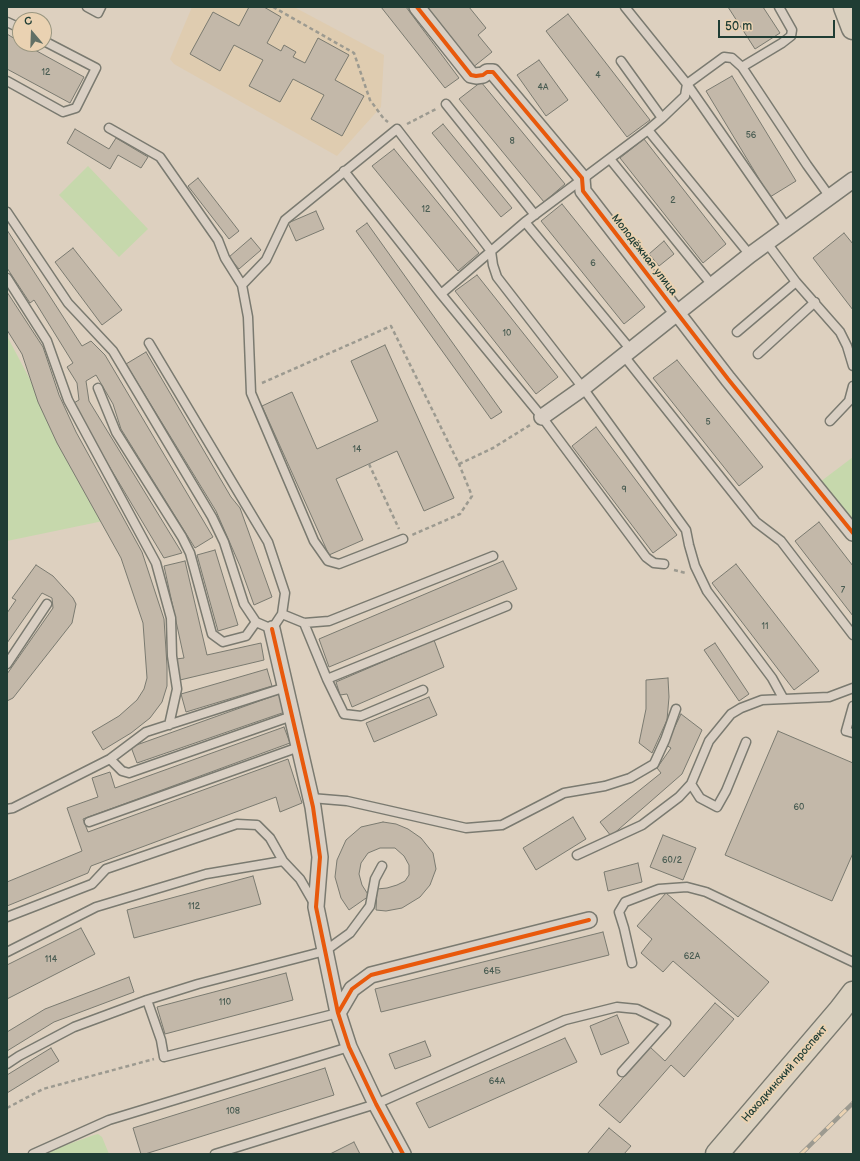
<!DOCTYPE html>
<meta charset="utf-8">
<style>
body{margin:0}
#map{position:relative;width:860px;height:1161px;overflow:hidden;background:#ddd0bf;font-family:"Balsamiq Sans",sans-serif}
canvas{display:block}
.frame{position:absolute;inset:0;border:8px solid #1f3d34;pointer-events:none}
.north{position:absolute;left:12px;top:12px;width:40px;height:40px;box-sizing:border-box;background:#ead2b2;border:1px solid #999680;border-radius:50%;rotate:341deg;font-size:11px;font-weight:700;line-height:16px;text-align:center;color:#1f3d34}
.north::after{content:'';display:block;margin:auto;width:14px;height:18px;background:#627065;clip-path:polygon(50% 0,100% 100%,50% 72%,0 100%)}
.scale{position:absolute;left:718px;top:20px;width:117px;height:18px;box-sizing:border-box;border:2px solid #1f3d34;border-top:0;padding-left:5px;font-size:12px;line-height:14px;white-space:nowrap;color:#1f3d34;-webkit-text-stroke:3px #ead2b2;paint-order:stroke}
</style>
<div id="map">
<canvas width="860" height="1161"></canvas>
<div class="frame"></div>
<div class="north">С</div>
<div class="scale">50 m</div>
</div>
<script>
const ctx = document.querySelector('canvas').getContext('2d');
ctx.lineJoin = 'round';
function paint(path, color) {
  ctx.fillStyle = color;
  ctx.fill(path, 'evenodd');
}
function poly(rows) {
  const path = new Path2D();
  for (const r of rows) {
    path.moveTo(r[0], r[1]);
    for (let i = 2; i < r.length; i += 2) path.lineTo(r[i], r[i + 1]);
  }
  return path;
}
function trace(path, color, width, dash) {
  ctx.strokeStyle = color;
  ctx.lineWidth = width;
  ctx.lineCap = dash ? 'butt' : 'round';
  ctx.setLineDash(dash || []);
  ctx.stroke(path);
}
function write(font, color, halo, rows, align = 'center') {
  ctx.font = font + ' "Balsamiq Sans",sans-serif';
  ctx.lineWidth = 4;
  ctx.setLineDash([]);
  ctx.textBaseline = 'middle';
  ctx.strokeStyle = halo;
  ctx.fillStyle = color;
  for (const [text, x, y, turn = 0] of rows) {
    ctx.save();
    ctx.translate(x, y);
    ctx.rotate((+turn || 0) * Math.PI / 180);
    ctx.textAlign = isNaN(turn) ? turn : align;
    if (halo) ctx.strokeText(text, 0, 0);
    ctx.fillText(text, 0, 0);
    ctx.restore();
  }
}
const built = poly([
 [192,7,294,7,384,55,381,107,337,156,174,64,170,59]
]);
const green = poly([
 [88,166,148,229,119,257,59,195],
 [7,336,53,423,108,520,7,541],
 [853,457,853,522,820,482],
 [98,1134,102,1137,109,1154,41,1154,94,1135]
]);
const building = poly([
 [249,7,264,7,281,17,267,43,281,51,284,45,296,52,293,57,305,63,318,38,349,55,335,80,364,96,342,136,311,119,324,95,293,79,280,102,249,86,263,60,234,45,220,71,190,54,213,12,239,26,249,7],
 [381,7,406,7,459,78,445,88,381,7],
 [425,7,469,7,486,28,478,35,492,52,472,68,425,7],
 [728,7,763,7,780,33,755,49,728,7],
 [568,14,650,120,627,137,546,31,568,14],
 [7,34,20,42,20,44,24,44,84,77,70,103,7,69,7,34],
 [539,60,568,100,546,116,517,75,539,60],
 [732,76,796,181,770,197,706,91,732,76],
 [481,82,565,184,544,202,459,99,481,82],
 [443,124,512,208,501,217,432,133,443,124],
 [75,129,109,149,116,138,148,157,141,168,118,155,110,169,67,143,75,129],
 [644,139,726,244,703,263,620,158,644,139],
 [394,149,479,253,458,271,372,166,394,149],
 [198,178,239,231,229,239,188,186,198,178],
 [562,204,645,307,624,324,541,221,562,204],
 [316,211,324,229,296,241,288,223,316,211],
 [367,223,502,412,491,419,356,231,367,223],
 [7,230,82,346,91,341,105,355,213,537,195,548,121,429,113,404,96,375,86,381,89,401,182,553,164,558,72,404,79,400,77,383,67,367,73,363,34,300,30,303,7,268,7,230],
 [844,233,853,244,853,310,813,258,844,233],
 [251,238,261,250,239,269,229,257,251,238],
 [664,241,674,254,659,266,649,254,664,241],
 [73,248,122,310,102,325,55,262,73,248],
 [477,275,558,377,536,394,455,291,477,275],
 [7,292,43,347,59,395,76,432,142,552,164,619,167,666,167,686,162,702,150,718,131,733,103,750,92,732,119,716,137,700,144,689,147,678,143,623,121,558,57,443,38,402,22,354,7,330,7,292],
 [385,345,454,498,424,511,397,451,336,479,363,540,329,555,262,406,292,392,317,449,378,421,351,361,385,345],
 [146,352,231,497,240,508,272,597,254,605,240,566,216,511,126,364,146,352],
 [677,360,763,467,739,486,653,378,677,360],
 [596,427,677,535,653,553,572,446,596,427],
 [819,522,853,566,853,616,795,541,819,522],
 [215,550,238,625,218,631,197,555,215,550],
 [185,561,207,655,261,643,264,660,180,680,176,659,184,658,164,566,185,561],
 [503,561,517,589,329,667,319,639,503,561],
 [736,564,819,671,794,690,712,583,736,564],
 [36,565,53,576,73,598,76,604,72,623,13,698,7,701,7,674,53,608,52,598,42,593,7,643,7,613,16,600,12,598,36,565],
 [434,640,444,667,352,707,347,694,340,695,336,682,434,640],
 [715,643,749,694,739,701,704,650,715,643],
 [267,669,272,686,186,712,181,694,267,669],
 [668,678,669,697,667,720,652,753,639,743,646,709,646,680,668,678],
 [279,694,285,712,137,763,131,747,279,694],
 [429,697,437,715,374,742,366,723,429,697],
 [681,714,702,730,682,774,611,836,600,822,661,773,657,768,671,748,666,745,681,714],
 [284,727,290,743,83,819,88,832,288,759,302,803,280,812,276,797,91,866,88,873,7,906,7,882,82,851,67,808,98,797,92,778,110,772,115,788,284,727],
 [778,731,853,763,853,853,832,901,725,855,778,731],
 [573,817,586,839,536,870,523,848,573,817],
 [383,822,396,824,408,829,421,838,433,853,436,869,430,885,420,897,402,908,386,911,376,910,377,889,387,888,397,885,405,881,409,875,409,865,404,856,395,848,380,848,368,853,361,863,359,874,362,885,369,896,349,910,341,898,335,877,337,860,346,840,361,827,383,822],
 [663,835,696,848,683,880,650,867,663,835],
 [638,863,642,882,608,891,604,872,638,863],
 [253,876,261,904,134,938,127,910,253,876],
 [666,893,769,982,738,1017,673,961,663,972,641,953,652,939,637,926,666,893],
 [81,928,95,954,7,999,7,965,81,928],
 [603,932,609,955,381,1012,375,989,603,932],
 [286,973,293,1000,165,1034,157,1007,286,973],
 [129,977,134,992,54,1022,7,1051,7,1032,45,1009,129,977],
 [715,1003,734,1019,684,1077,671,1065,620,1123,599,1105,650,1047,665,1061,715,1003],
 [617,1015,629,1043,601,1055,590,1026,617,1015],
 [565,1038,577,1062,429,1128,416,1103,565,1038],
 [425,1041,431,1056,395,1069,389,1054,425,1041],
 [51,1048,59,1061,7,1093,7,1075,51,1048],
 [325,1068,334,1095,145,1154,141,1154,133,1128,325,1068],
 [609,1128,631,1146,624,1154,587,1154,609,1128],
 [354,1142,360,1154,330,1154,354,1142]
]);
const path = poly([
 [273,7,354,53,370,100,384,119,388,122],
 [407,124,436,109],
 [262,383,391,326,459,464,472,496,460,514,412,535],
 [369,464,399,529],
 [459,464,493,448,530,425],
 [674,570,686,573],
 [7,1108,43,1089,154,1059]
]);
const lane = poly([
 [87,7,98,13,101,7],
 [625,7,687,84,724,57,732,58,742,67,807,165,830,197],
 [7,22,20,28],
 [621,61,662,118,648,130,750,255],
 [742,67,782,43,791,36,792,30,779,7],
 [7,81,63,112,76,108,96,68,44,41],
 [687,84,787,228],
 [446,104,535,215],
 [662,118,685,96,687,84],
 [109,128,160,157,218,240,225,258,242,285,248,317,251,393,314,541,328,561,339,564,403,539],
 [610,159,712,285],
 [344,171,441,294,542,417,646,557,654,563,664,564],
 [7,212,68,303,113,351,212,517,224,542,244,604,256,622,272,629,282,614,285,593,268,542,149,343],
 [525,222,631,350],
 [767,243,796,282,840,332,847,346,853,366],
 [7,278,47,341,68,400,156,563,171,618,172,656,177,689,169,725],
 [242,285,266,260,285,220,397,129,491,251,493,265,497,277,583,388,686,530,689,545,695,566,707,591,772,678,783,698],
 [441,294,525,222,648,130],
 [737,332,796,282],
 [758,354,815,302],
 [624,356,756,522,781,541,853,635],
 [98,388,116,432,182,537,190,553,212,634,223,642,246,636,256,622],
 [830,421,849,401,853,386],
 [282,614,304,623,329,621,493,556],
 [304,623,327,679,507,606],
 [7,664,47,604],
 [327,679,344,714,361,716,423,690],
 [853,706,846,731,853,733],
 [110,759,122,771,129,773,292,716],
 [691,784,700,798,717,807,726,791,746,742],
 [311,798,347,801,466,828,502,825,564,793,605,786,630,778,654,764,665,740,676,709],
 [7,809,13,808,110,759,146,732,286,687],
 [89,822,299,747],
 [577,855,642,825,679,797,691,784,709,741,731,714,741,708,762,700,829,697,853,688],
 [7,917,92,884,106,869,237,824,257,825,270,838,283,861,300,879,315,905],
 [7,952,96,907,206,874,283,861],
 [632,963,624,928,619,912,625,902,659,889,687,887,706,892,853,962],
 [147,1000,161,1040,164,1057,338,1013],
 [7,1064,19,1056,74,1027,147,1000,198,984,325,951,350,933,370,906,375,879,382,866],
 [33,1154,109,1120,349,1047],
 [215,1154,376,1104,565,1020,617,1007,637,1009,666,1023,622,1072]
]);
const street = poly([
 [417,7,471,75,476,76,483,75,487,72,493,72,582,178,583,191,728,379,853,533],
 [542,417,583,388,750,255,853,180],
 [272,629,313,807,320,857,316,907,338,1013,349,1047,376,1104,403,1154],
 [338,1013,352,989,371,975,589,920]
]);
const primary = poly([
 [845,7,853,28],
 [717,1154,840,1010,853,993]
]);
const rail = poly([
 [801,1154,853,1103]
]);
const cycleway = poly([
 [417,7,471,75,476,76,483,75,487,72,493,72,582,178,583,191,728,379,853,533],
 [272,629,313,807,320,857,316,907,338,1013,349,1047,376,1104,403,1154],
 [338,1013,352,989,371,975,589,920]
]);
const numberNames = [
 ["12",46,73],
 ["4",598,76],
 ["4А",543,88],
 ["56",751,136],
 ["8",512,142],
 ["2",673,201],
 ["12",426,210],
 ["6",593,264],
 ["10",507,334],
 ["5",708,423],
 ["14",357,450],
 ["9",624,490],
 ["7",843,591],
 ["11",765,627],
 ["60",799,808],
 ["60/2",672,861],
 ["112",194,907],
 ["62А",692,957],
 ["114",51,960],
 ["64Б",492,972],
 ["110",225,1003],
 ["64А",497,1082],
 ["108",233,1112]
];
const streetNames = [
 ["Молодёжная улица",644,255,52],
 ["Находкинский проспект",785,1074,-49]
];
paint(built, '#dfccb0');
paint(green, '#c6d8ac');
paint(building, '#c3b8a9');
trace(building, '#7a7a70', 1);
trace(lane, '#7a7a70', 11);
trace(street, '#7a7a70', 18);
trace(primary, '#7a7a70', 25);
trace(path, '#9c9a90', 2.5, [4, 3]);
trace(lane, '#d9cfc3', 8);
trace(street, '#d9cfc3', 15);
trace(primary, '#dad0bf', 22);
trace(rail, '#9c9a90', 4.5);
trace(rail, '#ead2b2', 3, [9]);
trace(cycleway, '#e8590c', 4);
write('9px', '#495c52', null, numberNames);
write('11px', '#1f3d34', '#ead2b2', streetNames);
</script>
